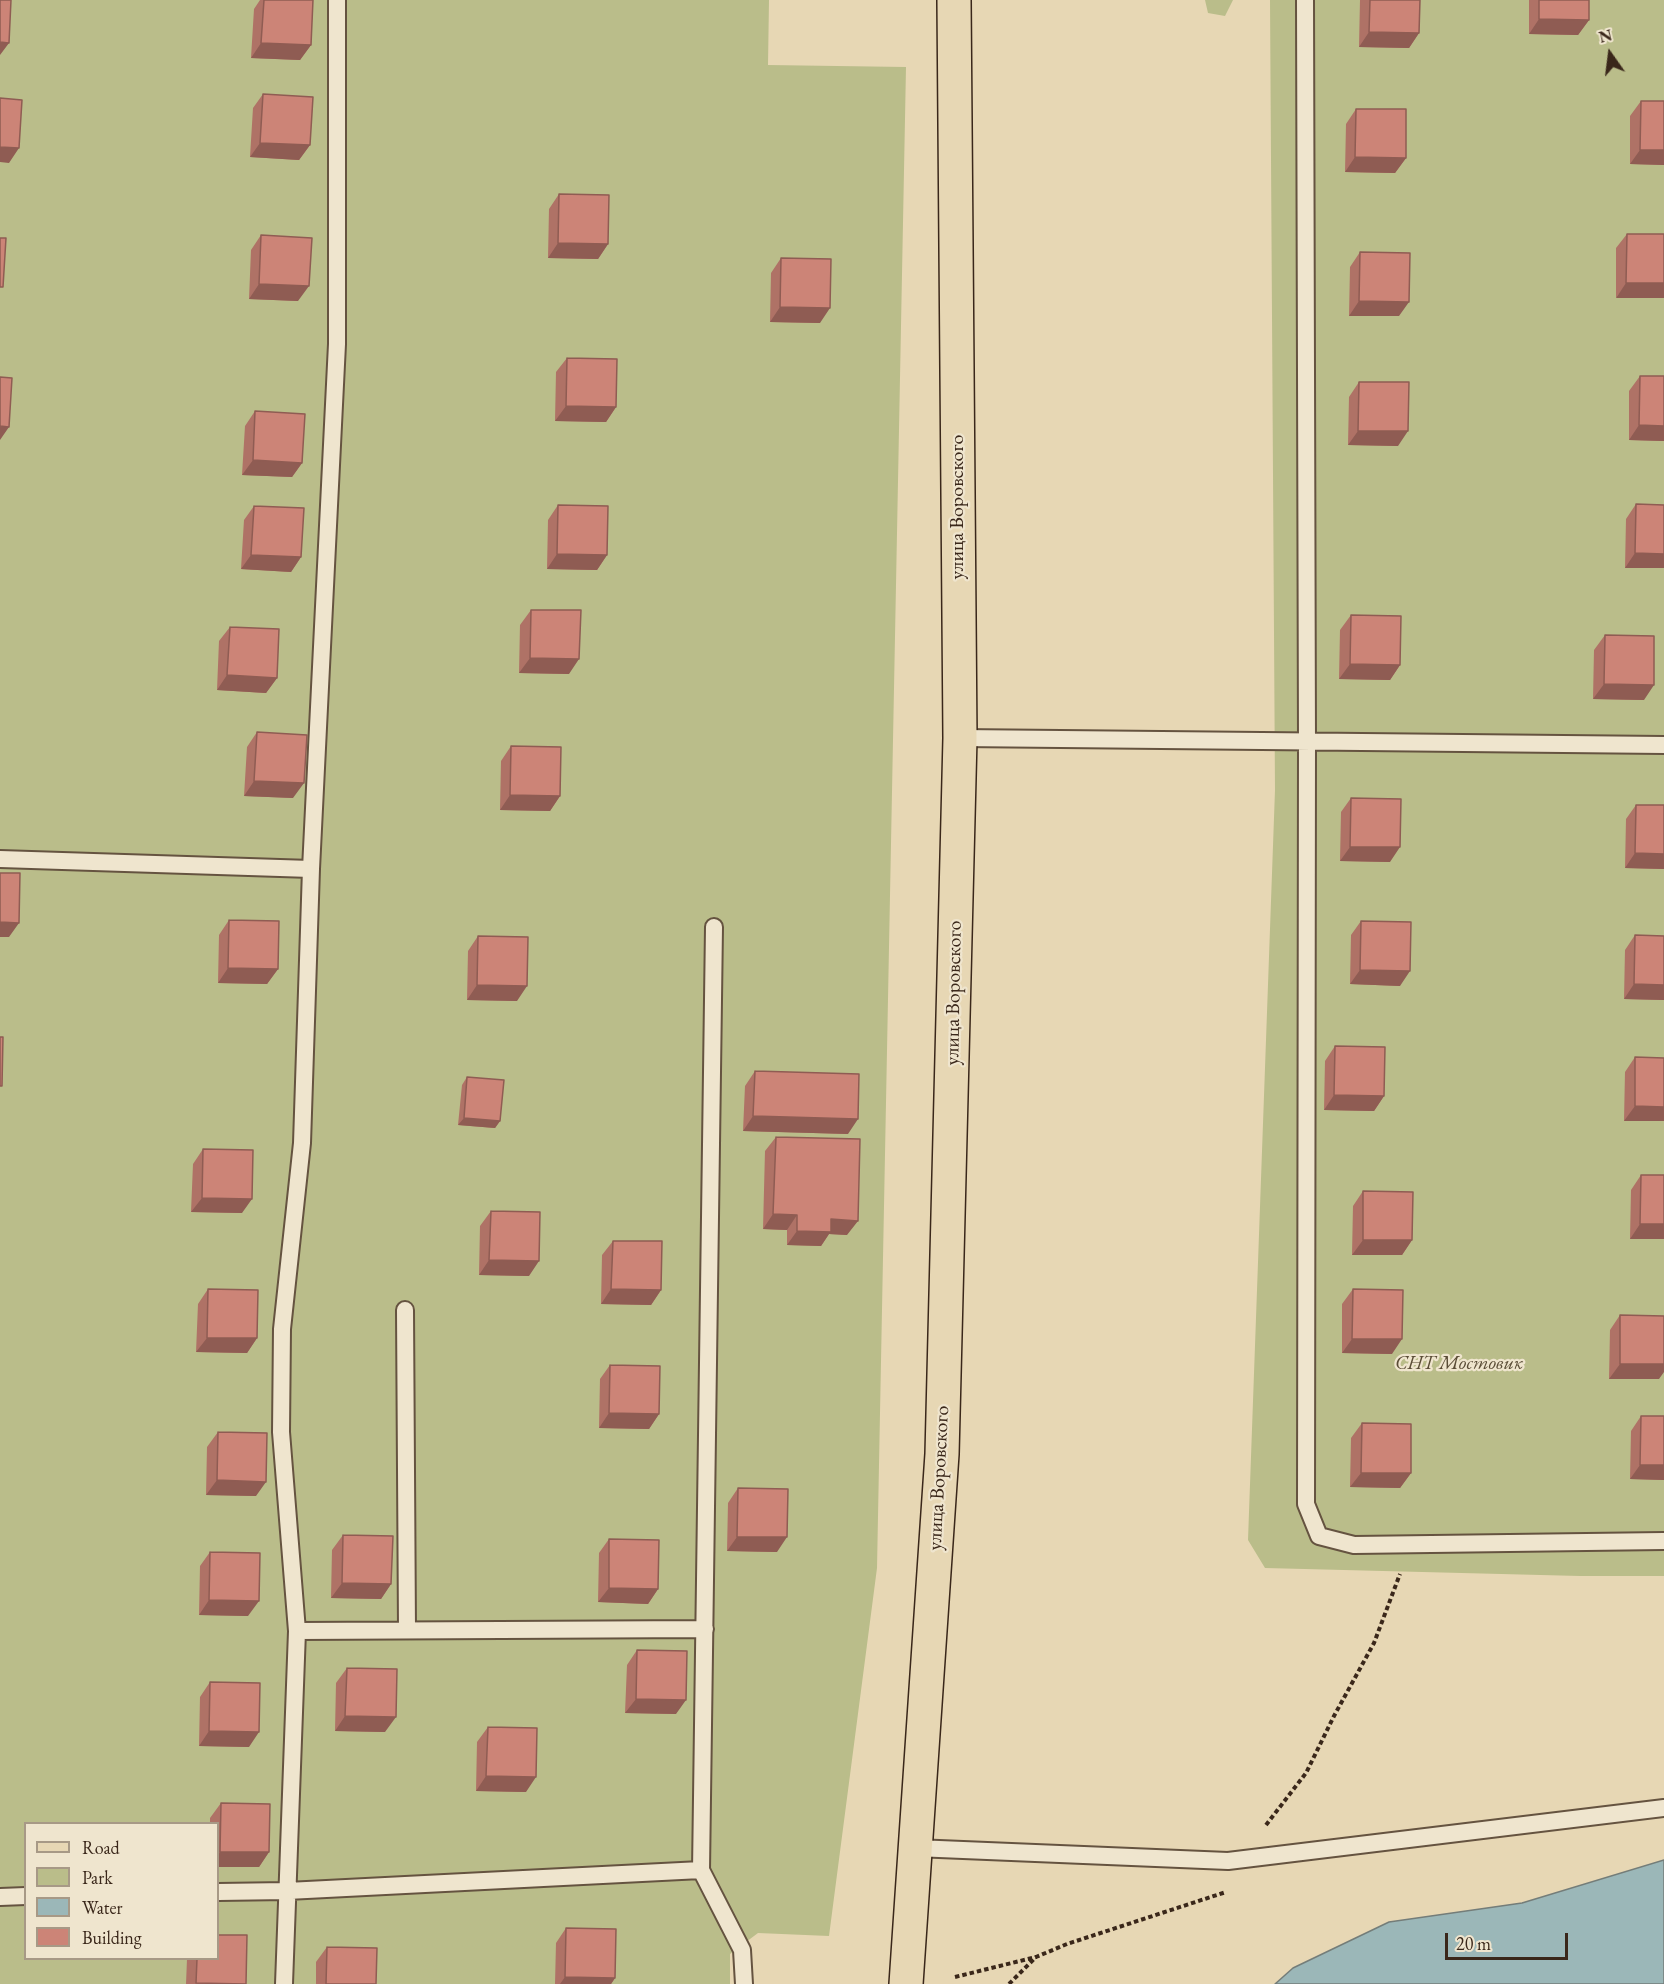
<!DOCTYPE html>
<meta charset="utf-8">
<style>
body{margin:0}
#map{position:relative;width:1664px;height:1984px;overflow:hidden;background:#e7d7b4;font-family:"EB Garamond",serif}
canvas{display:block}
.legend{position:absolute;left:24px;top:1822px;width:195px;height:138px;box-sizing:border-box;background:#efe5ce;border:2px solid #a79986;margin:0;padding:8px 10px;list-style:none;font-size:18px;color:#3a271a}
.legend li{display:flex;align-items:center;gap:12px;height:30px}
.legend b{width:30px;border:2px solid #a79986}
.north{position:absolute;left:1580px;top:24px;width:60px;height:60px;-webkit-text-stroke:4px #efe5ce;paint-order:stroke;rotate:346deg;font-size:16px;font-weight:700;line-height:24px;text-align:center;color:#3a271a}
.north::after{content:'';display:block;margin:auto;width:21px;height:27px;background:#3a271a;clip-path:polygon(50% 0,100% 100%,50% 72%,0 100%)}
.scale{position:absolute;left:1445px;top:1933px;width:123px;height:27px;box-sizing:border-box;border:3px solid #3a271a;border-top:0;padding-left:8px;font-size:18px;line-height:21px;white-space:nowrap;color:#3a271a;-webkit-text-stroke:4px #efe5ce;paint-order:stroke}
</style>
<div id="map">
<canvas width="1664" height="1984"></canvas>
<ul class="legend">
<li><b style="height:8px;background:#e7d7b4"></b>Road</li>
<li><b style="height:16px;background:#babd8a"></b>Park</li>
<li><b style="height:16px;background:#9bb7b8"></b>Water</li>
<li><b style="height:16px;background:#cc8477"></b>Building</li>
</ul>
<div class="north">N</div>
<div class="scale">20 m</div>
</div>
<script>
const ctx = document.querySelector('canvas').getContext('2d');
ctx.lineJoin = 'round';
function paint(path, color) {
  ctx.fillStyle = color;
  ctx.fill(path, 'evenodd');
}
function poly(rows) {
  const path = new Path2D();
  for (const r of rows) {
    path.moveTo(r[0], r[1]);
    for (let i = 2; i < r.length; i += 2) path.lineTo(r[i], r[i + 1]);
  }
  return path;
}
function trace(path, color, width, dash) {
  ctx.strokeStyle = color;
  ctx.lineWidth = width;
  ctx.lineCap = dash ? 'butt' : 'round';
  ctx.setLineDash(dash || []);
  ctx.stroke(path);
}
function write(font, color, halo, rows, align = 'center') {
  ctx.font = font + ' "EB Garamond",serif';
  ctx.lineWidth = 4.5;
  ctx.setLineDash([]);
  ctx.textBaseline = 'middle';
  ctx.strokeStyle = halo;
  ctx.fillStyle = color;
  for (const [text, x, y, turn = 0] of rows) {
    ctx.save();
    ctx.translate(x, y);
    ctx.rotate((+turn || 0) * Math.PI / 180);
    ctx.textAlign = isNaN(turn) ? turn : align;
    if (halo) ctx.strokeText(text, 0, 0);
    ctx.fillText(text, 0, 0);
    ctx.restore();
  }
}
const green = poly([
 [0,0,769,0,768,65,906,67,877,1568,829,1936,758,1933,730,1954,730,1984,0,1984],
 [26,1824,218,1824,218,1958,26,1958],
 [1205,0,1233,0,1225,16,1208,13],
 [1270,0,1664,0,1664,1576,1580,1576,1265,1568,1248,1540,1275,790]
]);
const water = poly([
 [1664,1860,1664,1984,1275,1984,1293,1968,1389,1922,1522,1903,1664,1860]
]);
const path = poly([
 [1266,1825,1306,1773,1334,1716,1374,1643,1400,1574],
 [955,1977,1036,1957,1067,1944,1226,1892],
 [1009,1984,1036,1957]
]);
const service = poly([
 [1305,0,1307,743,1306,1504,1319,1536,1354,1545,1664,1541],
 [960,738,1664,745],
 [0,859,311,869],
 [714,927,701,1870,742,1950,744,1984],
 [405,1310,407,1630],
 [297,1631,705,1629],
 [915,1848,1228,1861,1664,1808],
 [218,1892,287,1891,701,1870],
 [0,1897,26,1896],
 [284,1984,297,1631,281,1432,282,1329,302,1143,311,869,337,344,337,0]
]);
const primary = poly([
 [906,1984,942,1454,960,738,954,0]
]);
const wall = poly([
 [260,0,313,0,311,45,300,60,251,58,254,9],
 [1360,0,1420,0,1419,33,1409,48,1359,47],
 [1529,0,1589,0,1589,20,1578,35,1529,34],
 [263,94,310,145,299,160,250,157,253,108],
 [1641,101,1664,101,1664,165,1630,164,1630,116],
 [1356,109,1406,158,1395,173,1345,172,1346,124],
 [559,194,608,244,598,259,548,258,549,209],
 [1627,234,1664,234,1616,298,1616,248],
 [261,235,298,301,249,299,251,250],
 [1360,252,1399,316,1349,316,1350,267],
 [781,258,820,323,770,322,771,273],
 [567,358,616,407,606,422,555,421,556,372],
 [1640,376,1664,376,1664,441,1629,440,1629,391],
 [1359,382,1398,446,1348,445,1349,397],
 [255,411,302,463,292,477,242,475,245,426],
 [1636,504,1664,505,1664,568,1625,568,1626,519],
 [558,505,607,555,597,570,547,569,548,520],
 [254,506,301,557,291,572,241,569,244,520],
 [531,610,569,674,519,673,520,625],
 [1351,615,1400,665,1390,680,1339,679,1340,630],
 [230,627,277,678,266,693,217,690,219,641],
 [1605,635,1644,700,1593,699,1594,650],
 [257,732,293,798,244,796,247,747],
 [511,746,560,796,550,811,500,810,501,761],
 [1351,798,1390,862,1340,861,1341,812],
 [1636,805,1664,869,1625,868,1626,819],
 [229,920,278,969,267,984,218,983,219,935],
 [1361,921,1400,986,1350,984,1351,935],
 [1635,935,1664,936,1664,1000,1624,999,1625,950],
 [478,936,517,1001,467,1000,468,951],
 [1335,1046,1384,1096,1374,1111,1324,1110,1325,1061],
 [1635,1057,1664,1058,1664,1121,1624,1121,1625,1072],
 [755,1071,848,1134,743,1131,745,1086],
 [467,1077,500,1121,495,1128,458,1125,462,1085],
 [776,1137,847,1235,829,1234,821,1246,787,1245,787,1230,763,1229,765,1151],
 [203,1149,242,1213,191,1212,193,1164],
 [1641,1175,1664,1239,1630,1239,1631,1190],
 [1363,1191,1412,1240,1402,1255,1352,1255,1353,1206],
 [491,1211,529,1276,479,1275,480,1226],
 [613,1241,661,1290,651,1305,601,1304,602,1255],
 [208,1289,257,1338,247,1353,196,1352,198,1304],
 [1353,1289,1392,1354,1342,1353,1342,1304],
 [1620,1315,1659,1379,1609,1379,1610,1330],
 [610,1365,659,1414,649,1429,599,1428,600,1379],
 [1641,1416,1664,1416,1664,1480,1630,1479,1631,1431],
 [1362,1423,1411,1473,1400,1488,1350,1487,1351,1438],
 [218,1432,256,1496,206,1495,207,1447],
 [738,1488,777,1552,727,1551,728,1503],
 [343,1535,391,1584,381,1599,331,1598,332,1550],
 [609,1539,658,1589,648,1604,598,1602,599,1553],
 [210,1552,248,1616,199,1615,200,1566],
 [637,1650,676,1714,625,1713,627,1665],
 [347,1668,385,1732,335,1731,336,1683],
 [210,1682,249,1747,199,1746,200,1697],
 [488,1727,526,1792,476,1791,477,1742],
 [221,1803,269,1852,259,1867,218,1867,218,1824,210,1824,210,1818],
 [566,1928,615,1978,611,1984,555,1984,556,1943],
 [327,1947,376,1984,316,1984,316,1962],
 [187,1959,218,1959,246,1984,186,1984]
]);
const shadedWall = poly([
 [1539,19,1589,20,1578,35,1529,34],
 [1369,32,1419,33,1409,48,1359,47],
 [0,42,9,43,0,55],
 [261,43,311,45,300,60,251,58],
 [260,143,310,145,299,160,250,157],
 [0,147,19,148,9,163,0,162],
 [1640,150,1664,150,1664,165,1630,164],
 [1355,157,1406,158,1395,173,1345,172],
 [558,243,608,244,598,259,548,258],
 [1626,283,1664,283,1664,298,1616,298],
 [259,284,309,286,298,301,249,299],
 [1359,301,1409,302,1399,316,1349,316],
 [780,307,830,308,820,323,770,322],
 [566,406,616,407,606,422,555,421],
 [1639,425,1664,426,1664,441,1629,440],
 [0,426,9,427,0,440],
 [1358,431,1408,431,1398,446,1348,445],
 [253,460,302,463,292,477,242,475],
 [1635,553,1664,554,1664,568,1625,568],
 [557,554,607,555,597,570,547,569],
 [251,555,301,557,291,572,241,569],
 [530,658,579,659,569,674,519,673],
 [1350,664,1400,665,1390,680,1339,679],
 [227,675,277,678,266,693,217,690],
 [1604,684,1654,685,1644,700,1593,699],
 [254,781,304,783,293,798,244,796],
 [510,795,560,796,550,811,500,810],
 [1350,847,1400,847,1390,862,1340,861],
 [1635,853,1664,854,1664,869,1625,868],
 [0,922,19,923,9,937,0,937],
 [228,968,278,969,267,984,218,983],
 [1360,970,1410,971,1400,986,1350,984],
 [1634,984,1664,985,1664,1000,1624,999],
 [477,985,527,986,517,1001,467,1000],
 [1334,1095,1384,1096,1374,1111,1324,1110],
 [1635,1106,1664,1107,1664,1121,1624,1121],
 [753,1116,858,1119,848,1134,743,1131],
 [464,1118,500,1121,495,1128,458,1125],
 [202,1198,252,1199,242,1213,191,1212],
 [773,1214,797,1215,787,1230,763,1229],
 [831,1219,858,1221,847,1235,829,1234,821,1246,787,1245,797,1231],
 [1640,1224,1664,1224,1664,1239,1630,1239],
 [1363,1240,1412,1240,1402,1255,1352,1255],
 [489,1260,539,1261,529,1276,479,1275],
 [611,1289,661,1290,651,1305,601,1304],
 [207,1338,257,1338,247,1353,196,1352],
 [1352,1339,1402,1339,1392,1354,1342,1353],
 [1620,1364,1664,1364,1664,1372,1659,1379,1609,1379],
 [609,1413,659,1414,649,1429,599,1428],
 [1640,1465,1664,1465,1664,1480,1630,1479],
 [1361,1473,1411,1473,1400,1488,1350,1487],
 [217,1480,266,1482,256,1496,206,1495],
 [737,1537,787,1537,777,1552,727,1551],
 [342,1583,391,1584,381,1599,331,1598],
 [609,1588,658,1589,648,1604,598,1602],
 [209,1600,259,1601,248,1616,199,1615],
 [636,1699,686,1700,676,1714,625,1713],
 [345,1716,396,1717,385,1732,335,1731],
 [209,1731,259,1732,249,1747,199,1746],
 [486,1776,536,1777,526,1792,476,1791],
 [220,1852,269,1852,259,1867,218,1867,218,1855],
 [565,1977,615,1978,611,1984,560,1984]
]);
const building = poly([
 [0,0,11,0,9,43,0,42,0,0],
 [264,0,313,0,311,45,261,43,264,0],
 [1370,0,1420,0,1419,33,1369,32,1370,0],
 [1539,0,1589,0,1589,20,1539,19,1539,0],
 [263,94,313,97,310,145,260,143,263,94],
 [0,98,22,100,19,148,0,147,0,98],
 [1641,101,1664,101,1664,150,1640,150,1641,101],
 [1356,109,1406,109,1406,158,1355,157,1356,109],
 [559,194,609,195,608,244,558,243,559,194],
 [1627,234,1664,234,1664,283,1626,283,1627,234],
 [261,235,312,238,309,286,259,284,261,235],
 [0,238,6,238,3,287,0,287,0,238],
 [1360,252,1410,253,1409,302,1359,301,1360,252],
 [781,258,831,259,830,308,780,307,781,258],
 [567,358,617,359,616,407,566,406,567,358],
 [1640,376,1664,376,1664,426,1639,425,1640,376],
 [0,377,12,378,9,427,0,426,0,377],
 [1359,382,1409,382,1408,431,1358,431,1359,382],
 [255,411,305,414,302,463,253,460,255,411],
 [1636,504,1664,505,1664,554,1635,553,1636,504],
 [558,505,608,506,607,555,557,554,558,505],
 [254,506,304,508,301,557,251,555,254,506],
 [531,610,581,610,579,659,530,658,531,610],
 [1351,615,1401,616,1400,665,1350,664,1351,615],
 [230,627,279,629,277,678,227,675,230,627],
 [1605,635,1654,636,1654,685,1604,684,1605,635],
 [257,732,307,735,304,783,254,781,257,732],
 [511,746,561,747,560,796,510,795,511,746],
 [1351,798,1401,799,1400,847,1350,847,1351,798],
 [1636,805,1664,805,1664,854,1635,853,1636,805],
 [0,873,20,873,19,923,0,922,0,873],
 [229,920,279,921,278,969,228,968,229,920],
 [1361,921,1411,922,1410,971,1360,970,1361,921],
 [1635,935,1664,936,1664,985,1634,984,1635,935],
 [478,936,528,937,527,986,477,985,478,936],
 [0,1037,3,1037,2,1086,0,1086,0,1037],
 [1335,1046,1385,1047,1384,1096,1334,1095,1335,1046],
 [1635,1057,1664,1058,1664,1107,1635,1106,1635,1057],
 [755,1071,859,1074,858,1119,753,1116,755,1071],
 [467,1077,504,1080,500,1121,464,1118,467,1077],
 [776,1137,860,1139,858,1221,831,1219,831,1232,797,1231,797,1215,773,1214,776,1137],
 [203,1149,253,1150,252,1199,202,1198,203,1149],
 [1641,1175,1664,1175,1664,1224,1640,1224,1641,1175],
 [1363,1191,1413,1192,1412,1240,1363,1240,1363,1191],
 [491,1211,540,1212,539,1261,489,1260,491,1211],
 [613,1241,662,1241,661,1290,611,1289,613,1241],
 [208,1289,258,1290,257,1338,207,1338,208,1289],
 [1353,1289,1403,1290,1402,1339,1352,1339,1353,1289],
 [1620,1315,1664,1316,1664,1364,1620,1364,1620,1315],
 [610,1365,660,1366,659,1414,609,1413,610,1365],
 [1641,1416,1664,1416,1664,1465,1640,1465,1641,1416],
 [1362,1423,1411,1424,1411,1473,1361,1473,1362,1423],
 [218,1432,267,1433,266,1482,217,1480,218,1432],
 [738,1488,788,1489,787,1537,737,1537,738,1488],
 [343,1535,393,1536,391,1584,342,1583,343,1535],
 [609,1539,659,1540,658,1589,609,1588,609,1539],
 [210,1552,260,1553,259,1601,209,1600,210,1552],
 [637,1650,687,1651,686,1700,636,1699,637,1650],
 [347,1668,397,1669,396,1717,345,1716,347,1668],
 [210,1682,260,1683,259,1732,209,1731,210,1682],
 [488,1727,537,1728,536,1777,486,1776,488,1727],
 [221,1803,270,1804,269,1852,220,1852,221,1803],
 [566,1928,616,1929,615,1978,565,1977,566,1928],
 [218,1935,247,1935,246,1984,196,1983,197,1959,218,1959,218,1935],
 [327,1947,377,1948,376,1984,326,1984,327,1947]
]);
const streetNames = [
 ["улица Воровского",958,507,-90],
 ["улица Воровского",954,993,-89],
 ["улица Воровского",939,1478,-87]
];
const parkNames = [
 ["СНТ Мостовик",1459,1364]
];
paint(green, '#babd8a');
paint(water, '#9bb7b8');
trace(water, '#747d79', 1.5);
trace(service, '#655340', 20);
trace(primary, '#3a271a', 36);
trace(path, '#3a271a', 4, [4.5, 3]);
trace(service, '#efe5ce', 16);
trace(primary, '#e7d7b4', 33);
paint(wall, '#af7266');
paint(shadedWall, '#8f5c53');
paint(building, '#cc8477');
trace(building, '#8f5c53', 1.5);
write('20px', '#3a271a', '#efe5ce', streetNames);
write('italic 20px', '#5a4c36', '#efe5ce', parkNames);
</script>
